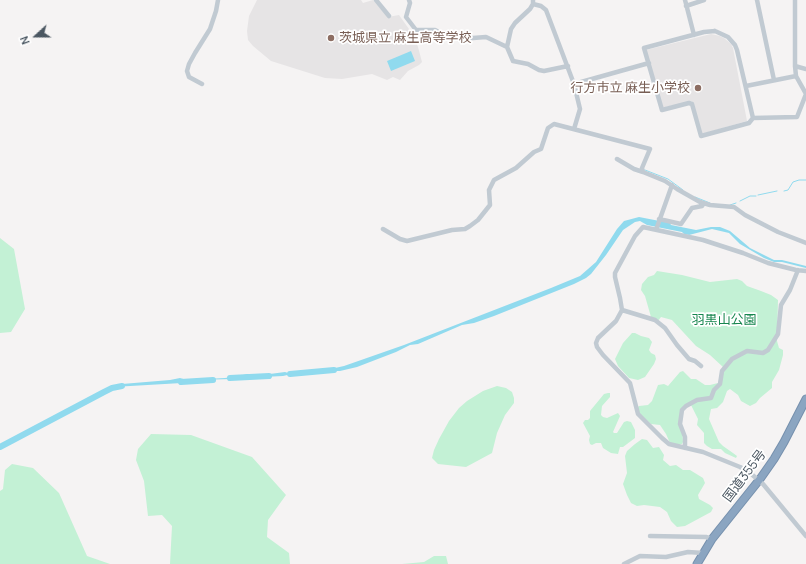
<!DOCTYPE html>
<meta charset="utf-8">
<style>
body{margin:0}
#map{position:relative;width:806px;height:564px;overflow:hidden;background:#f5f3f3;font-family:Manrope,sans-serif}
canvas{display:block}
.north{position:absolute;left:16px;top:16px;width:40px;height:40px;-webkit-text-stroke:3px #fff;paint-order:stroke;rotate:249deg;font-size:11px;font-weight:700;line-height:16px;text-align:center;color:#4a5661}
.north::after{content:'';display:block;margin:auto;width:14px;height:18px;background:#4a5661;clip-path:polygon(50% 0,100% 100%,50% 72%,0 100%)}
</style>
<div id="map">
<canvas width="806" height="564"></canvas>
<div class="north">N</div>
</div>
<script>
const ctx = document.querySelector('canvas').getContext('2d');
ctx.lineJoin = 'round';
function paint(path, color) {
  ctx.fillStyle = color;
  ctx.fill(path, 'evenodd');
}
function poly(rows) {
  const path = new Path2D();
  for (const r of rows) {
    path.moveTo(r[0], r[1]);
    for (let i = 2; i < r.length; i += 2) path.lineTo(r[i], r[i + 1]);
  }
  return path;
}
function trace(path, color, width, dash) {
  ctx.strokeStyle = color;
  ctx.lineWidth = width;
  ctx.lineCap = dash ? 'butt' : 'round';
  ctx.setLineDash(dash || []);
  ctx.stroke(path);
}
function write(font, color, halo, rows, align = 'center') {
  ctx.font = font + ' Manrope,"Noto Sans JP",sans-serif';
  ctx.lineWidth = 3.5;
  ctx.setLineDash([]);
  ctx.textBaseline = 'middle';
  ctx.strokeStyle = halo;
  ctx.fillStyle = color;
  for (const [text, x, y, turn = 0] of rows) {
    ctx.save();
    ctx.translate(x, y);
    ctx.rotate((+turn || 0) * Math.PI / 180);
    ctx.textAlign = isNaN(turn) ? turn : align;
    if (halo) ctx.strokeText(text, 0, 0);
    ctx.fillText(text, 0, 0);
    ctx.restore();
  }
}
const education = poly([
 [257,0,361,0,363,3,373,0,388,17,399,15,414,36,418,47,422,62,419,65,408,71,400,80,393,77,387,80,372,74,342,79,325,78,271,61,253,46,248,40,247,31,249,16],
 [711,34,720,36,724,38,731,44,733,48,747,121,702,134,692,101,661,108,646,50]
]);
const green = poly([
 [0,238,14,249,25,309,11,332,0,333],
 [657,271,682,275,710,282,737,279,742,281,747,286,761,291,771,295,778,300,777,341,779,348,783,350,783,355,779,370,772,382,772,388,760,398,756,403,750,406,741,401,738,395,730,389,727,391,723,402,717,408,711,409,709,419,719,442,723,446,733,453,737,456,736,458,725,453,721,449,712,449,707,446,704,443,704,433,697,425,698,419,691,405,681,410,683,442,682,444,678,445,670,443,666,434,660,425,651,424,640,414,637,408,639,406,648,405,652,401,658,385,664,384,668,386,680,372,683,371,691,379,696,379,705,385,710,385,718,383,723,367,710,355,696,346,672,320,661,317,658,321,651,317,645,296,641,290,642,284,648,277,654,275],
 [632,333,635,333,641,336,649,338,652,342,649,350,651,353,655,355,656,359,654,364,645,377,638,380,629,378,618,366,615,359,623,343],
 [497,386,506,388,512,392,514,398,514,403,505,415,497,433,492,453,466,467,438,464,432,458,434,450,439,439,449,421,459,408,467,401,483,391],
 [608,393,610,393,610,397,602,406,601,415,603,417,607,418,618,413,620,416,613,432,614,433,617,433,624,422,627,421,631,422,635,430,635,438,623,447,620,447,618,454,611,453,603,448,601,443,596,443,592,445,590,444,589,440,590,436,583,423,585,420,588,420,590,418,590,411,604,394],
 [151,434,191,435,252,457,286,495,268,520,267,537,289,553,290,564,170,564,172,526,162,515,148,516,144,481,136,460,138,449],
 [642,439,647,440,653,448,659,447,664,455,663,460,670,466,676,465,683,470,690,470,703,478,705,483,698,495,699,499,710,505,713,508,711,512,685,526,677,527,671,521,667,512,660,507,644,505,637,506,631,503,627,495,623,484,627,473,625,456,627,451,635,444],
 [12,464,33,468,59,493,87,556,110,564,0,564,0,491,3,489,5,470],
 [434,556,446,556,448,564,402,564,424,562]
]);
const water = poly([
 [411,51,415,61,391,71,387,61],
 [639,217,670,223,671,225,696,230,711,227,720,227,730,231,750,248,774,260,782,260,806,266,806,268,782,262,774,262,764,258,740,244,729,233,712,229,689,235,684,234,682,232,647,225,640,221,635,222,623,230,606,255,591,274,586,278,574,284,494,316,474,323,462,325,418,344,410,345,396,352,357,367,340,371,305,371,283,376,263,377,252,375,233,379,195,380,182,383,113,387,122,384,170,380,180,378,187,380,225,378,239,376,247,374,262,375,285,372,288,373,298,371,326,370,344,366,404,345,551,288,580,276,596,262,617,229,624,221]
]);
const stream = poly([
 [645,170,668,179,683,190],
 [784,191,788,190,793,182,799,180,806,180],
 [758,195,777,191],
 [695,197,710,203],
 [740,201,750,196,756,196],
 [730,205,736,203]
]);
const river = poly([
 [290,374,334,370],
 [230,378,269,376],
 [181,382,213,380],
 [0,447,104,392,112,388,122,386]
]);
const minor = poly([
 [376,0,389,16],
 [409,0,410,3,406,17,416,30,435,30,446,36,460,39,486,37,507,47,513,61,528,64,539,70,544,71,568,66],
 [685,0,694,35],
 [757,0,774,80],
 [533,4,541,6,546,10,574,84,580,109,574,129],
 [686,6,704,0],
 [715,31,728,37,735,45,737,50,753,118,749,123,701,136,692,104,689,103,662,110,644,48,704,32,715,31],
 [507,47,511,29,515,23,530,9,533,4,533,0],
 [795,66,806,69],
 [202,84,189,77,187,71,189,64,195,53,210,29,216,11,218,0],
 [574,84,649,63],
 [746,86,796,76],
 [753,118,797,117,806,94,796,76,795,66,795,0],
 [617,159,634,169,643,172],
 [659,219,681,224,692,208,702,206,704,203],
 [383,229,400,239,407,241,452,230,465,229,470,226,478,220,490,205,489,190,494,180,516,168,534,152,541,149,548,128,554,124,650,149,642,168,643,172,665,181,677,189,700,202,710,205,734,207,745,215,778,232,806,243],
 [656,230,672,185],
 [806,271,796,270,768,263,743,253,703,240,643,227,635,236,615,273,615,277,620,298,622,310,616,321,598,338,596,343,597,347,603,355,630,383,638,414,662,438,669,444,703,452,740,467,749,472,763,484,806,536],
 [622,310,655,320,665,328,677,345,689,359,695,361,701,366],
 [685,448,685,437,680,424,682,410,686,406,697,400,711,398,714,390,720,384,722,371,732,359,747,351,763,353,768,350,778,334,781,305,790,290,798,270],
 [650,536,706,537,712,539],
 [624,564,640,556,666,557,688,552,703,553]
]);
const highway = poly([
 [697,564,712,539,760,479,774,459,784,442,806,399]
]);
const markers = [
 [331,38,4,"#8d6e63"],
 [698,88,4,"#8d6e63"]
];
const educationNames = [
 ["茨城県立 麻生高等学校",339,38],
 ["行方市立 麻生小学校",690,88,"right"]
];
const parkNames = [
 ["羽黒山公園",724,320]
];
const streetNames = [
 ["国道355号",745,476,-53]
];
paint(education, '#e6e4e5');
paint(green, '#c3f1d5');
paint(water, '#90daee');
trace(stream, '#90daee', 1);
trace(river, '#90daee', 6);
trace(highway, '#7690ad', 9);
trace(minor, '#c1cad2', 4.5);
trace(highway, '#8ba5c1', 7);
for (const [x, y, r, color] of markers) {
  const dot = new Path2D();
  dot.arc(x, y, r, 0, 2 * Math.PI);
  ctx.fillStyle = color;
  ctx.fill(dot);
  trace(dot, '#fff', 1.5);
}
write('13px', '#785e54', '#fff', educationNames, 'left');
write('13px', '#17864f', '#fff', parkNames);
write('13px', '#4a5661', '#fff', streetNames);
</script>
